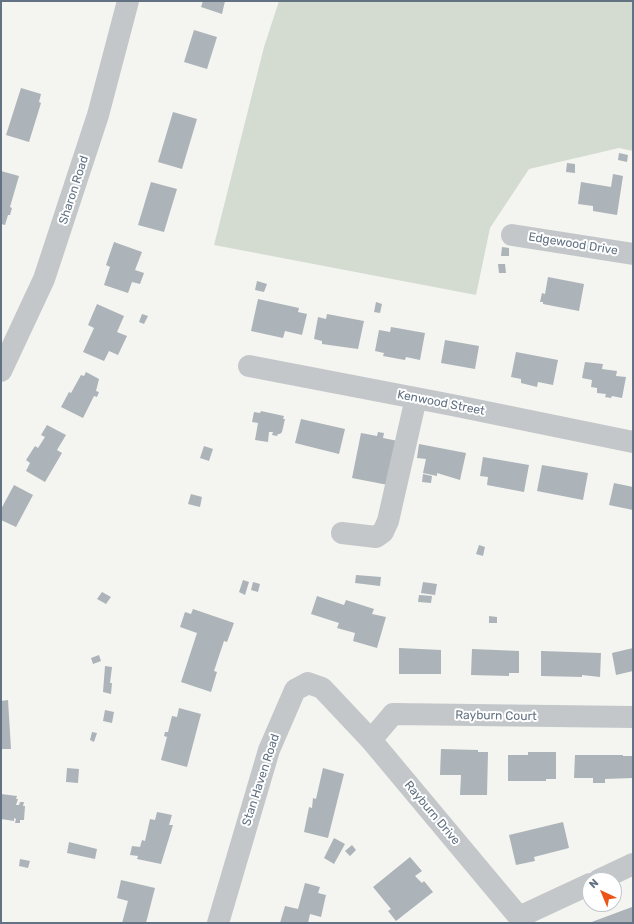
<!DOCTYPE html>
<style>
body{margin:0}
#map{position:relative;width:634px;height:924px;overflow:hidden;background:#f4f5f0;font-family:Rubik,sans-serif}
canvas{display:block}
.frame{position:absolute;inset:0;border:2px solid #627283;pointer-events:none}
.north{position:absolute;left:582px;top:872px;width:40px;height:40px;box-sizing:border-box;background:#fff;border:1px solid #c0c7cd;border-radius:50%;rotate:316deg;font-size:11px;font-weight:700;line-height:16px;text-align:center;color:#627283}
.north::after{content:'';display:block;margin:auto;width:14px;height:18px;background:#ec5518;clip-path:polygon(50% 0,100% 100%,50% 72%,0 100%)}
</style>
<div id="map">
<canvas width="634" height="924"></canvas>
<div class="frame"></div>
<div class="north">N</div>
</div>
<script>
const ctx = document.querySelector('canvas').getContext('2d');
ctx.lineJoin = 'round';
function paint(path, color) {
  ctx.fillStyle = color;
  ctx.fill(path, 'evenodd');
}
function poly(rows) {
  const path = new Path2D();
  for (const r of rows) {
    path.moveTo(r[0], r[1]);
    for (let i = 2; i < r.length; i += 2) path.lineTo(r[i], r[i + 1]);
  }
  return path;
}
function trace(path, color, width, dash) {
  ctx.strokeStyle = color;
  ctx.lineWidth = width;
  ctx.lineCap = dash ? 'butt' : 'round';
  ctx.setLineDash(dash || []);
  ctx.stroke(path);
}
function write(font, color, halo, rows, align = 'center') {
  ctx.font = font + ' Rubik,sans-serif';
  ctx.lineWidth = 4;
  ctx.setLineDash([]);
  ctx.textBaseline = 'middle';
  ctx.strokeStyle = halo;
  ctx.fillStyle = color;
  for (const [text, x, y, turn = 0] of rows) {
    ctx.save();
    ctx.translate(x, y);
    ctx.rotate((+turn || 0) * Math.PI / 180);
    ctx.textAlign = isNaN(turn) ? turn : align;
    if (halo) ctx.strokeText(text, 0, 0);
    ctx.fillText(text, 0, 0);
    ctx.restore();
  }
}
const green = poly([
 [279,1,633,1,633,151,619,148,529,169,490,228,476,295,214,245,264,47]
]);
const building = poly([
 [203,1,225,1,222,14,201,7],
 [194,30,217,37,207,69,184,62],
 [21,88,41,94,39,102,41,103,29,142,6,135],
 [173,112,197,119,182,169,158,162],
 [619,153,628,155,627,162,618,160],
 [567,163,575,164,575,173,566,172],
 [1,171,19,176,10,207,12,208,10,215,8,215,5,225,1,224],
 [613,174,623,176,617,215,593,211,593,206,578,204,581,182,611,187],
 [151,182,177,189,164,232,138,225],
 [114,242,142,252,135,270,144,273,140,284,132,282,128,293,104,285,110,267,106,265],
 [502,247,509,248,509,256,501,256],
 [498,264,505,264,506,273,499,273],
 [548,277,584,284,579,311,543,304,543,302,540,302,542,293,545,294],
 [257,281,267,284,264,292,255,290],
 [258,299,299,308,298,312,307,314,302,335,285,331,283,338,251,331],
 [376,302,382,304,380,313,374,312],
 [97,304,124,316,117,332,127,336,118,355,109,351,104,361,83,352,94,328,88,325],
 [142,314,148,316,144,324,139,322],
 [327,314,364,321,358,349,322,344,322,341,314,339,318,317,326,319],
 [391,327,425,333,420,360,406,357,405,360,383,356,384,353,375,351,379,330,390,332],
 [445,340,479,346,475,369,441,363],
 [516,352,558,360,553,385,538,382,537,387,521,383,521,379,511,377],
 [585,362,603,364,602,369,617,371,616,376,626,377,622,398,612,396,611,398,605,397,606,394,597,393,597,388,591,387,592,380,582,378],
 [86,372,99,379,96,391,99,392,97,397,94,396,83,418,61,407,69,392,71,393,81,375,84,376],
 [261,411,284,416,283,419,285,419,282,432,280,434,278,434,277,436,272,435,273,432,269,432,268,442,255,440,258,423,252,422,254,412,260,413],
 [301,419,345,429,339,454,295,443],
 [47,425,66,435,57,450,62,453,45,482,26,471,30,463,26,460,35,446,38,448,45,437,41,435],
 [378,432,384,433,383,438,403,442,388,485,352,478,361,433,377,436],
 [419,444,466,453,460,480,437,473,437,476,423,473,426,459,417,458],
 [204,446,213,449,209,461,200,458],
 [483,457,529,465,524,492,487,485,488,477,480,476],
 [542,465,588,473,583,500,537,491],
 [423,474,432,476,431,483,422,482],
 [614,483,633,487,633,510,609,505],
 [14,485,33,495,16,527,1,520,1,509],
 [191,494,202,497,200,507,188,504],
 [479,545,485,547,483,556,476,554],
 [356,575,381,577,380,586,355,583],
 [243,580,249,582,245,595,239,592],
 [253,582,260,584,258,592,251,590],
 [423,582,437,584,435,595,421,593],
 [102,592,111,597,106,604,97,599],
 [419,595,432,596,431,603,418,602],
 [317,596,344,605,346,600,374,609,372,614,386,617,377,648,353,641,355,633,337,628,339,623,311,614],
 [193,609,234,623,227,642,224,641,214,671,217,672,211,692,181,682,197,633,180,627,185,612,191,614],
 [489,616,497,617,497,623,489,623],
 [399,648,441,650,441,674,399,674],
 [633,648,633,671,616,675,612,653],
 [472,649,519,651,519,673,509,673,509,676,471,675],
 [541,651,601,653,600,677,582,675,582,677,541,676],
 [99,655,101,661,93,664,91,658],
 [105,666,112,667,110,683,112,683,111,694,103,692],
 [8,700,11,749,1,749,1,701],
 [179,708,201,714,187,767,161,760,167,737,164,736,165,732,168,732,172,716,177,717],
 [105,710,114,712,112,723,103,721],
 [92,732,97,733,94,742,90,740],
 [441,749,478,750,478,752,488,752,487,795,460,795,461,775,440,775],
 [528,752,556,752,556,779,546,779,546,781,508,781,508,755,528,755],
 [575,755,623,755,623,756,633,756,633,778,605,779,605,783,593,783,593,778,574,778],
 [67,768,79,769,78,783,66,782],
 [323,768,344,774,328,838,304,832,309,807,312,808,313,798,316,799],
 [1,794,17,796,16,799,18,799,16,805,19,805,20,802,24,802,23,806,25,806,24,820,20,820,20,823,15,823,16,819,14,818,14,821,1,819],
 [157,812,172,815,169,825,173,825,161,864,137,859,138,856,130,855,132,846,140,847,142,840,145,841,150,819,155,820],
 [563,822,569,848,534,857,535,861,516,865,509,835],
 [334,838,345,844,334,864,324,858],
 [69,842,97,849,95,859,67,853],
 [352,845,356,850,350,856,345,851],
 [410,857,422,871,415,876,422,883,424,881,433,892,396,921,388,911,391,909,373,887],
 [20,859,30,861,28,868,19,866],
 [121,880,155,888,146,923,122,923,128,901,117,898],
 [305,883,320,887,318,893,326,895,321,917,310,914,308,923,280,923,285,906,298,909],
 [632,907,633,923,589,923]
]);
const minor = poly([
 [512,235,633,254],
 [249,366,452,405,633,442],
 [1,371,44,279,98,115,128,1],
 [342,533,376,537,383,532,388,521,416,398],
 [371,740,393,714,633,717],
 [599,880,633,864],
 [519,917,590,884],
 [218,923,269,750,295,690,308,683,322,688,371,740,524,923]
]);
const streetNames = [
 ["Sharon Road",74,190,-72],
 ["Edgewood Drive",573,244,9],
 ["Kenwood Street",441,403,11],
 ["Rayburn Court",496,716,1],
 ["Stan Haven Road",261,780,-72],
 ["Rayburn Drive",432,813,50]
];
paint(green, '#d4dcd1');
paint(building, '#acb3b9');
trace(minor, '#c4c7ca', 22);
write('12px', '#627283', '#fff', streetNames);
</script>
